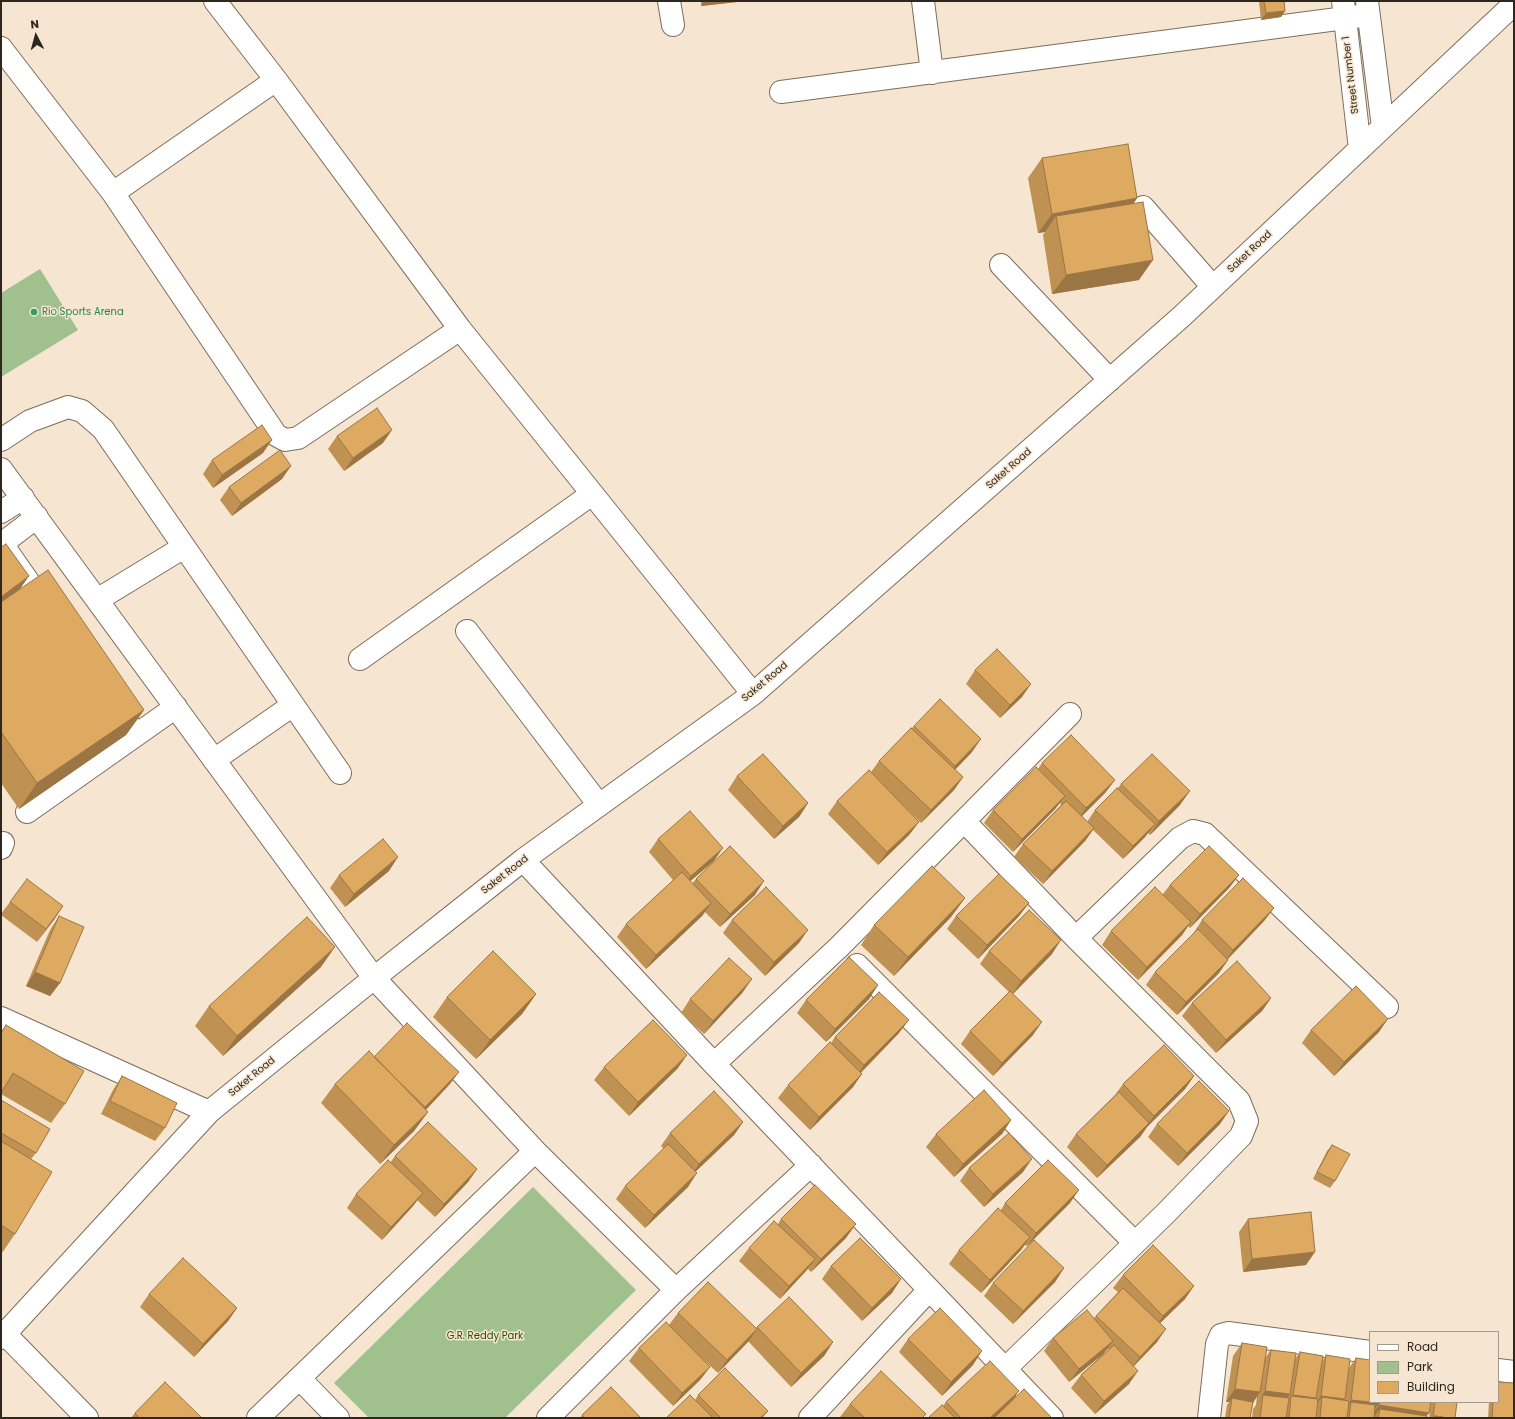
<!DOCTYPE html>
<style>
body{margin:0}
#map{position:relative;width:1515px;height:1419px;overflow:hidden;background:#f6e5d0;font-family:Poppins,sans-serif}
canvas{display:block}
.frame{position:absolute;inset:0;border:2px solid #2d271e;pointer-events:none}
.legend{position:absolute;left:1369px;top:1331px;width:130px;height:72px;box-sizing:border-box;background:#f6e5d0;border:1px solid #a69989;margin:0;padding:5px 7px;list-style:none;font-size:12px;color:#2d271e}
.legend li{display:flex;align-items:center;gap:8px;height:20px}
.legend b{width:20px;border:1px solid #a69989}
.north{position:absolute;left:16px;top:16px;width:40px;height:40px;-webkit-text-stroke:3px #f6e5d0;paint-order:stroke;rotate:354deg;font-size:11px;font-weight:700;line-height:16px;text-align:center;color:#2d271e}
.north::after{content:'';display:block;margin:auto;width:14px;height:18px;background:#2d271e;clip-path:polygon(50% 0,100% 100%,50% 72%,0 100%)}
</style>
<div id="map">
<canvas width="1515" height="1419"></canvas>
<div class="frame"></div>
<ul class="legend">
<li><b style="height:5px;background:#fff"></b>Road</li>
<li><b style="height:11px;background:#a0c18e"></b>Park</li>
<li><b style="height:11px;background:#dea961"></b>Building</li>
</ul>
<div class="north">N</div>
</div>
<script>
const ctx = document.querySelector('canvas').getContext('2d');
ctx.lineJoin = 'round';
function paint(path, color) {
  ctx.fillStyle = color;
  ctx.fill(path, 'evenodd');
}
function poly(rows) {
  const path = new Path2D();
  for (const r of rows) {
    path.moveTo(r[0], r[1]);
    for (let i = 2; i < r.length; i += 2) path.lineTo(r[i], r[i + 1]);
  }
  return path;
}
function trace(path, color, width, dash) {
  ctx.strokeStyle = color;
  ctx.lineWidth = width;
  ctx.lineCap = dash ? 'butt' : 'round';
  ctx.setLineDash(dash || []);
  ctx.stroke(path);
}
function write(font, color, halo, rows, align = 'center') {
  ctx.font = font + ' Poppins,sans-serif';
  ctx.lineWidth = 3;
  ctx.setLineDash([]);
  ctx.textBaseline = 'middle';
  ctx.strokeStyle = halo;
  ctx.fillStyle = color;
  for (const [text, x, y, turn = 0] of rows) {
    ctx.save();
    ctx.translate(x, y);
    ctx.rotate((+turn || 0) * Math.PI / 180);
    ctx.textAlign = isNaN(turn) ? turn : align;
    if (halo) ctx.strokeText(text, 0, 0);
    ctx.fillText(text, 0, 0);
    ctx.restore();
  }
}
const green = poly([
 [40,269,78,330,1,377,1,293],
 [533,1187,636,1290,505,1418,369,1418,334,1383]
]);
const minor = poly([
 [215,1,276,80,460,329,753,694],
 [669,1,673,25],
 [923,1,932,73],
 [1343,1,1360,149],
 [1367,1,1383,127],
 [1,48,113,193,276,435,285,440,298,438,460,329],
 [781,92,1368,15],
 [113,193,276,80],
 [1143,207,1213,287],
 [1001,265,1110,380],
 [1,440,30,421,68,407,82,411,103,429,340,773],
 [1,469,374,978,535,1151,676,1290],
 [1,512,23,498],
 [37,517,8,539,6,544,7,551,46,607],
 [97,600,184,547],
 [467,631,599,805],
 [360,659,592,494],
 [114,704,136,735],
 [214,760,293,705],
 [27,812,176,707],
 [964,821,1076,938,1239,1101,1247,1121,1241,1136,1165,1214,1005,1369],
 [1,848,3,843],
 [523,860,714,1064,1052,1418],
 [1076,938,1180,838,1193,831,1205,834,1387,1007],
 [857,965,1135,1243],
 [1,1018,209,1112],
 [714,1064,839,947,1070,714],
 [5,1334,87,1418],
 [1,1338,209,1112,374,978,523,860,753,694,1181,317,1514,4],
 [1498,1370,1514,1372],
 [300,1379,338,1418],
 [258,1418,535,1151],
 [548,1418,676,1290,811,1165],
 [810,1418,929,1290],
 [1209,1418,1217,1344,1221,1335,1228,1333,1370,1352]
]);
const wall = poly([
 [701,1,746,1,701,6],
 [1259,1,1284,1,1285,11,1281,17,1261,20],
 [1042,158,1137,198,1134,203,1139,280,1052,294,1043,235,1045,232,1038,233,1028,178],
 [337,436,383,443,344,471,328,449],
 [263,453,213,488,203,474,212,460],
 [282,479,232,516,220,500,229,487],
 [1,547,20,590,144,710,126,735,19,809,1,783],
 [975,670,1022,697,1000,718,966,684],
 [914,726,972,752,955,770,963,777,954,790,921,823,902,804,919,822,909,835,878,865,828,814,837,801,871,772,879,761],
 [1042,763,1115,780,1105,793,1082,816,1087,822,1095,810,1118,788,1121,784,1180,805,1150,835,1148,833,1145,837,1123,859,1093,830,1085,841,1043,884,1014,857,1023,844,1061,805,1060,803,1055,809,1013,852,984,823,993,810,1038,769],
 [737,776,808,803,799,817,774,839,728,790],
 [658,839,714,861,690,881,692,884,696,879,755,895,720,927,705,912,702,916,646,969,617,937,626,924,673,880,649,852],
 [389,871,345,907,330,888,339,875],
 [1239,875,1229,888,1190,928,1188,926,1182,935,1138,980,1102,945,1111,931,1163,894,1170,885],
 [965,898,951,917,894,976,861,945,874,925],
 [10,902,63,906,37,942,1,915,1,914],
 [1029,903,1019,916,978,959,947,929,956,916],
 [1274,908,1264,921,1228,959,1228,960,1219,973,1177,1015,1146,985,1155,972,1193,934,1202,920],
 [59,916,60,983,50,996,26,986,50,930],
 [732,920,799,943,765,976,723,933],
 [989,951,1052,954,1013,994,1033,1035,993,1076,961,1044,970,1031,1009,992,980,964],
 [321,967,223,1056,195,1026,209,1006],
 [878,985,869,999,826,1042,797,1013,806,1000],
 [743,992,704,1034,681,1013,690,999],
 [536,994,522,1014,476,1059,433,1017,447,997],
 [1271,998,1262,1011,1216,1053,1182,1016,1192,1003],
 [6,1025,65,1104,51,1123,1,1094,1,1032],
 [1311,1030,1379,1032,1334,1076,1302,1043],
 [899,1033,861,1073,853,1087,810,1130,778,1098,788,1085,831,1043,835,1037],
 [374,1057,459,1072,449,1085,426,1110,428,1112,414,1131,380,1164,321,1103,335,1084],
 [604,1067,678,1068,629,1116,594,1080],
 [122,1076,165,1128,155,1141,101,1114,113,1090],
 [1194,1076,1185,1089,1147,1127,1140,1137,1097,1178,1067,1147,1076,1134,1115,1095,1123,1084],
 [1,1100,36,1153,31,1159,15,1234,2,1253,1,1253],
 [1011,1120,1002,1134,954,1177,926,1147,936,1134],
 [743,1122,734,1135,695,1172,688,1187,645,1228,616,1199,625,1186,664,1149,661,1146,670,1133],
 [1157,1124,1220,1124,1178,1166,1148,1137],
 [1332,1145,1335,1181,1330,1188,1313,1179,1327,1151],
 [395,1156,477,1169,468,1182,435,1217,417,1200,413,1206,382,1240,347,1208,356,1194,390,1163],
 [969,1168,1023,1172,984,1207,960,1181],
 [1005,1203,1070,1203,1027,1246,1025,1245,1021,1250,981,1293,949,1264,959,1250,1001,1210],
 [781,1219,846,1238,811,1272,808,1269,805,1272,780,1299,739,1261,749,1248,778,1224],
 [1248,1219,1306,1265,1243,1272,1239,1232],
 [831,1266,892,1293,862,1321,822,1279],
 [1064,1268,1055,1282,1013,1324,984,1296,993,1283],
 [1123,1275,1185,1299,1160,1323,1157,1342,1134,1366,1129,1384,1095,1414,1071,1388,1081,1375,1103,1354,1069,1382,1044,1351,1053,1338,1094,1318,1118,1292,1113,1288],
 [1108,1349,1109,1350,1103,1354],
 [149,1294,237,1308,228,1321,194,1357,140,1307],
 [789,1297,833,1342,824,1356,791,1387,748,1341,718,1373,699,1356,710,1367,700,1380,673,1406,629,1361,639,1348,669,1325,678,1313,756,1328],
 [908,1339,973,1365,942,1396,899,1352],
 [1242,1343,1265,1358,1271,1350,1295,1359,1300,1352,1322,1362,1326,1355,1349,1368,1356,1358,1370,1402,1431,1402,1429,1413,1426,1416,1427,1418,1252,1418,1253,1409,1256,1405,1257,1396,1253,1403,1250,1418,1225,1418,1227,1405,1229,1402,1226,1402,1233,1356],
 [1019,1391,1012,1401,1052,1418,928,1418,943,1406,946,1402],
 [698,1395,768,1411,762,1418,666,1418,695,1400],
 [1431,1402,1457,1402,1455,1418,1429,1418],
 [1489,1402,1498,1402,1514,1418,1488,1418],
 [850,1404,922,1418,842,1418,840,1417],
 [135,1413,202,1418,131,1418],
 [582,1415,641,1418,580,1418]
]);
const shadedWall = poly([
 [704,1,746,1,701,6],
 [1285,11,1281,17,1261,20,1266,13],
 [1137,198,1124,218,1056,216,1045,232,1038,233,1052,214],
 [1153,260,1139,280,1052,294,1066,275],
 [392,430,383,443,344,471,353,458],
 [272,440,263,453,213,488,222,475],
 [291,466,282,479,232,516,241,503],
 [29,576,16,595,1,606,1,597],
 [1031,684,1022,697,1000,718,1010,705],
 [144,710,126,735,19,809,37,783],
 [981,739,972,752,946,779,955,766],
 [963,777,954,790,921,823,931,810],
 [1115,780,1105,793,1077,821,1086,808],
 [1190,791,1180,805,1150,835,1159,821],
 [1065,796,1055,809,1013,852,1022,839],
 [808,803,799,817,774,839,783,826],
 [919,822,909,835,878,865,887,852],
 [1155,824,1145,837,1123,859,1133,846],
 [1094,828,1085,841,1043,884,1052,871],
 [723,848,714,861,681,889,691,876],
 [398,857,389,871,345,907,354,894],
 [1239,875,1229,888,1190,928,1200,914],
 [764,881,755,895,720,927,730,914],
 [965,898,951,917,894,976,908,957],
 [711,903,702,916,646,969,656,955],
 [1029,903,1019,916,978,959,987,945],
 [63,906,54,920,37,942,46,929],
 [1274,908,1264,921,1224,963,1233,950],
 [1191,922,1182,935,1138,980,1147,967],
 [808,930,799,943,765,976,774,962],
 [1061,940,1052,954,1012,995,1021,981],
 [335,947,321,967,223,1056,237,1036],
 [1228,960,1219,973,1177,1015,1186,1002],
 [35,972,60,983,50,996,26,986],
 [752,979,743,992,704,1034,713,1021],
 [878,985,869,999,826,1042,835,1029],
 [536,994,522,1014,476,1059,490,1040],
 [1271,998,1262,1011,1216,1053,1226,1040],
 [1388,1019,1379,1032,1334,1076,1344,1062],
 [909,1020,899,1033,855,1078,864,1065],
 [1042,1022,1033,1035,993,1076,1002,1063],
 [687,1055,678,1068,629,1116,638,1102],
 [459,1072,449,1085,416,1120,425,1107],
 [862,1074,853,1087,810,1130,819,1117],
 [1194,1076,1185,1089,1147,1127,1140,1137,1097,1178,1107,1165,1147,1125,1154,1116],
 [1229,1111,1220,1124,1178,1166,1187,1153],
 [428,1112,414,1131,380,1164,394,1145],
 [1011,1120,1002,1134,954,1177,963,1164],
 [743,1122,734,1135,690,1177,699,1164],
 [1032,1159,1023,1172,984,1207,993,1194],
 [477,1169,468,1182,435,1217,444,1204],
 [697,1173,688,1187,645,1228,654,1215],
 [1079,1190,1070,1203,1027,1246,1036,1233],
 [423,1193,413,1206,382,1240,391,1227],
 [856,1224,846,1238,811,1272,821,1259],
 [1030,1237,1021,1250,981,1293,990,1280],
 [1315,1252,1306,1265,1243,1272,1252,1259],
 [815,1259,805,1272,780,1299,789,1286],
 [1064,1268,1055,1282,1013,1324,1023,1311],
 [901,1279,892,1293,862,1321,872,1308],
 [1194,1286,1185,1299,1154,1329,1163,1316],
 [237,1308,228,1321,194,1357,203,1344],
 [757,1329,748,1342,718,1373,727,1360],
 [1166,1329,1157,1342,1130,1370,1140,1357],
 [1113,1341,1103,1354,1069,1382,1079,1369],
 [833,1342,824,1356,791,1387,801,1373],
 [982,1351,973,1365,942,1396,951,1382],
 [710,1367,700,1380,673,1406,682,1393],
 [1138,1371,1129,1384,1095,1414,1104,1401],
 [1235,1389,1260,1392,1251,1406,1232,1398,1229,1402,1226,1402],
 [1019,1391,1010,1404,995,1418,990,1418],
 [1265,1391,1290,1394,1281,1408,1263,1395,1256,1405],
 [1293,1395,1316,1398,1307,1411,1291,1398],
 [1321,1396,1345,1399,1336,1412,1322,1397,1313,1409,1312,1409],
 [1351,1400,1379,1403,1370,1416,1351,1402,1343,1413,1342,1413],
 [1379,1405,1429,1413,1425,1418,1380,1409,1373,1418,1370,1418],
 [768,1411,762,1418,760,1418]
]);
const building = poly([
 [1264,1,1284,1,1285,11,1266,13,1264,1],
 [1128,144,1137,198,1052,214,1042,158,1128,144],
 [1143,202,1153,260,1066,275,1056,216,1143,202],
 [377,408,392,430,353,458,337,436,377,408],
 [262,425,272,440,222,475,212,460,262,425],
 [280,450,291,466,241,503,229,487,280,450],
 [6,544,29,576,1,597,1,547,6,544],
 [48,570,144,710,37,783,1,732,1,602,48,570],
 [997,649,1031,684,1010,705,975,670,997,649],
 [940,699,981,739,955,766,914,726,940,699],
 [911,728,963,777,931,810,879,761,911,728],
 [1071,735,1115,780,1086,808,1042,763,1071,735],
 [763,754,808,803,783,826,737,776,763,754],
 [1152,754,1190,791,1159,821,1121,784,1152,754],
 [1036,767,1065,796,1022,839,993,810,1036,767],
 [869,770,919,822,887,852,837,801,869,770],
 [1117,788,1155,824,1133,846,1095,810,1117,788],
 [1066,801,1094,828,1052,871,1023,844,1066,801],
 [690,811,723,848,691,876,658,839,690,811],
 [383,839,398,857,354,894,339,875,383,839],
 [730,846,764,881,730,914,696,879,730,846],
 [1209,846,1239,875,1200,914,1170,885,1209,846],
 [932,866,965,898,908,957,874,925,932,866],
 [682,872,711,903,656,955,626,924,682,872],
 [999,874,1029,903,987,945,956,916,999,874],
 [1243,878,1274,908,1233,950,1202,920,1243,878],
 [27,879,63,906,46,929,10,902,27,879],
 [766,887,808,930,774,962,732,920,766,887],
 [1155,887,1191,922,1147,967,1111,931,1155,887],
 [1029,910,1061,940,1021,981,989,951,1029,910],
 [59,916,84,927,60,983,35,972,59,916],
 [307,917,335,947,237,1036,209,1006,307,917],
 [1198,929,1228,960,1186,1002,1155,972,1198,929],
 [493,951,536,994,490,1040,447,997,493,951],
 [849,957,878,985,835,1029,806,1000,849,957],
 [729,958,752,979,713,1021,690,999,729,958],
 [1237,961,1271,998,1226,1040,1192,1003,1237,961],
 [1356,986,1388,1019,1344,1062,1311,1030,1356,986],
 [1010,991,1042,1022,1002,1063,970,1031,1010,991],
 [879,992,909,1020,864,1065,835,1037,879,992],
 [653,1020,687,1055,638,1102,604,1067,653,1020],
 [407,1023,459,1072,425,1107,393,1076,374,1057,407,1023],
 [6,1025,84,1071,65,1104,13,1073,1,1093,1,1033,6,1025],
 [830,1042,862,1074,819,1117,788,1085,830,1042],
 [1164,1045,1194,1076,1154,1116,1123,1084,1164,1045],
 [369,1051,428,1112,394,1145,335,1084,369,1051],
 [122,1076,177,1103,165,1128,110,1101,122,1076],
 [1199,1081,1229,1111,1187,1153,1157,1124,1199,1081],
 [984,1090,1011,1120,963,1164,936,1134,984,1090],
 [714,1091,743,1122,699,1164,670,1133,714,1091],
 [1119,1092,1149,1123,1107,1165,1076,1134,1119,1092],
 [1,1100,50,1129,36,1153,1,1133,1,1100],
 [428,1122,477,1169,444,1204,395,1156,428,1122],
 [1009,1133,1032,1159,993,1194,969,1168,1009,1133],
 [1,1141,52,1172,15,1234,1,1225,1,1141],
 [668,1144,697,1173,654,1215,625,1186,668,1144],
 [1332,1145,1350,1154,1335,1181,1317,1172,1332,1145],
 [388,1160,423,1193,391,1227,356,1194,388,1160],
 [1048,1160,1079,1190,1036,1233,1005,1203,1048,1160],
 [815,1185,856,1224,821,1259,781,1219,815,1185],
 [998,1208,1030,1237,990,1280,959,1250,998,1208],
 [1311,1212,1315,1252,1252,1259,1248,1219,1311,1212],
 [774,1221,815,1259,789,1286,749,1248,774,1221],
 [860,1238,901,1279,872,1308,831,1266,860,1238],
 [1034,1240,1064,1268,1023,1311,993,1283,1034,1240],
 [1153,1245,1194,1286,1163,1316,1123,1275,1153,1245],
 [183,1258,237,1308,203,1344,149,1294,183,1258],
 [708,1282,757,1329,727,1360,678,1313,708,1282],
 [1123,1288,1166,1329,1140,1357,1096,1316,1123,1288],
 [789,1297,833,1342,801,1373,757,1327,789,1297],
 [940,1308,982,1351,951,1382,908,1339,940,1308],
 [1087,1310,1113,1341,1079,1369,1053,1338,1087,1310],
 [666,1322,710,1367,682,1393,639,1348,666,1322],
 [1242,1343,1267,1347,1260,1392,1235,1389,1242,1343],
 [1114,1345,1138,1371,1104,1401,1081,1375,1114,1345],
 [1271,1350,1296,1353,1290,1394,1265,1391,1271,1350],
 [1300,1352,1323,1356,1316,1398,1293,1395,1300,1352],
 [1326,1355,1350,1359,1345,1399,1321,1396,1326,1355],
 [1356,1358,1370,1360,1370,1402,1351,1400,1356,1358],
 [990,1361,1019,1391,990,1418,961,1418,946,1402,990,1361],
 [725,1368,768,1411,760,1418,721,1418,698,1395,725,1368],
 [881,1371,926,1414,922,1418,865,1418,850,1404,881,1371],
 [165,1382,202,1418,139,1418,135,1413,165,1382],
 [1498,1382,1514,1383,1514,1418,1492,1418,1493,1402,1498,1402,1498,1382],
 [611,1387,641,1418,585,1418,582,1415,611,1387],
 [1024,1389,1052,1418,994,1418,1024,1389],
 [690,1395,713,1418,666,1418,690,1395],
 [1263,1395,1289,1398,1286,1418,1260,1418,1263,1395],
 [1291,1396,1318,1399,1316,1418,1289,1418,1291,1396],
 [1322,1397,1349,1401,1347,1418,1320,1418,1322,1397],
 [1232,1398,1253,1402,1250,1418,1229,1418,1232,1398],
 [1351,1402,1375,1405,1374,1418,1349,1418,1351,1402],
 [1380,1402,1431,1402,1429,1413,1379,1405,1380,1402],
 [1435,1402,1457,1402,1455,1418,1448,1418,1435,1416,1434,1418,1433,1418,1435,1402],
 [942,1405,955,1418,928,1418,942,1405],
 [1380,1409,1427,1416,1427,1418,1378,1418,1380,1409],
 [1435,1416,1448,1418,1435,1418,1435,1416]
]);
const markers = [
 [34,312,4,"#2e9e5b"]
];
const streetNames = [
 ["Street Number 1",1351,75,-97],
 ["Saket Road",1250,252,-43],
 ["Saket Road",1009,469,-41],
 ["Saket Road",765,682,-40],
 ["Saket Road",505,875,-38],
 ["Saket Road",252,1077,-39]
];
const leisureNames = [
 ["Rio Sports Arena",42,312]
];
const parkNames = [
 ["G.R. Reddy Park",485,1336]
];
paint(green, '#a0c18e');
trace(minor, '#7c6d5a', 24);
trace(minor, '#fff', 22);
paint(wall, '#bf9153');
paint(shadedWall, '#9b7644');
paint(building, '#dea961');
trace(building, '#9b7644', 1);
for (const [x, y, r, color] of markers) {
  const dot = new Path2D();
  dot.arc(x, y, r, 0, 2 * Math.PI);
  ctx.fillStyle = color;
  ctx.fill(dot);
  trace(dot, '#f6e5d0', 1.5);
}
write('10px', '#2d271e', '#f6e5d0', streetNames);
write('10px', '#27864d', '#f6e5d0', leisureNames, 'left');
write('10px', '#275001', '#f6e5d0', parkNames);
</script>
